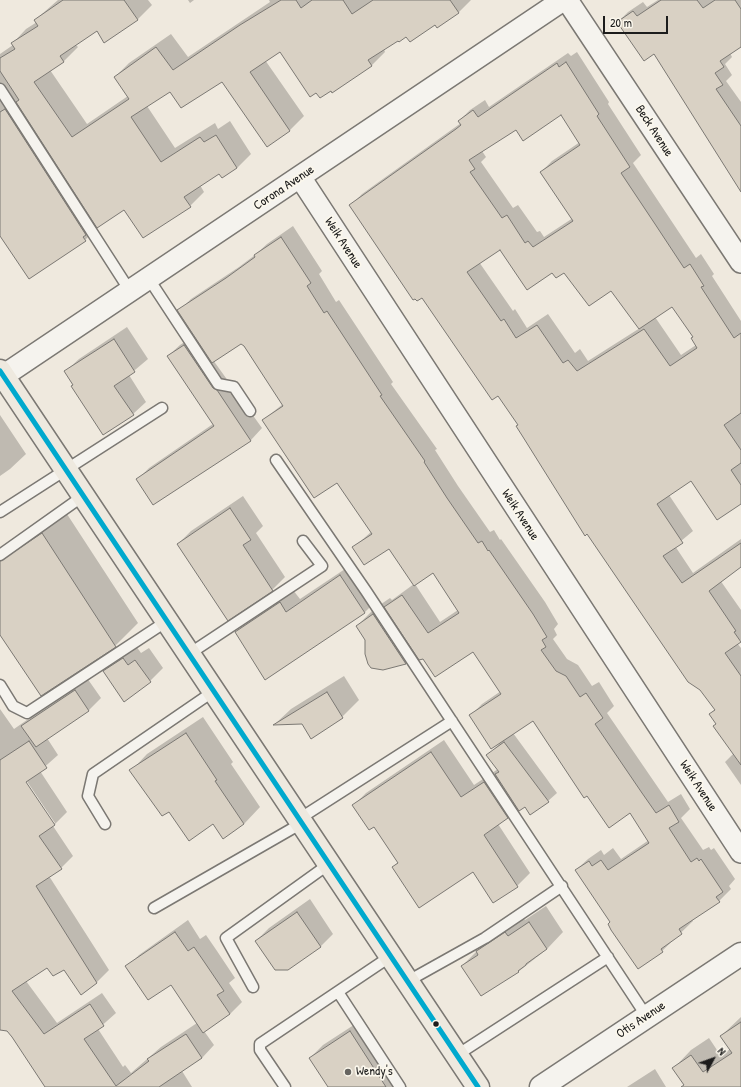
<!DOCTYPE html>
<style>
body{margin:0}
#map{position:relative;width:741px;height:1087px;overflow:hidden;background:#efe9de;font-family:"Patrick Hand",sans-serif}
canvas{display:block}
.north{position:absolute;left:693px;top:1039px;width:40px;height:40px;-webkit-text-stroke:3px #fbf7ec;paint-order:stroke;rotate:49deg;font-size:11px;font-weight:700;line-height:16px;text-align:center;color:#1c1c1c}
.north::after{content:'';display:block;margin:auto;width:14px;height:18px;background:#1c1c1c;clip-path:polygon(50% 0,100% 100%,50% 72%,0 100%)}
.scale{position:absolute;left:603px;top:16px;width:65px;height:18px;box-sizing:border-box;border:2px solid #1c1c1c;border-top:0;padding-left:5px;font-size:12px;line-height:14px;white-space:nowrap;color:#1c1c1c;-webkit-text-stroke:3px #fbf7ec;paint-order:stroke}
</style>
<div id="map">
<canvas width="741" height="1087"></canvas>
<div class="north">N</div>
<div class="scale">20 m</div>
</div>
<script>
const ctx = document.querySelector('canvas').getContext('2d');
ctx.lineJoin = 'round';
function paint(path, color) {
  ctx.fillStyle = color;
  ctx.fill(path, 'evenodd');
}
function poly(rows) {
  const path = new Path2D();
  for (const r of rows) {
    path.moveTo(r[0], r[1]);
    for (let i = 2; i < r.length; i += 2) path.lineTo(r[i], r[i + 1]);
  }
  return path;
}
function trace(path, color, width, dash) {
  ctx.strokeStyle = color;
  ctx.lineWidth = width;
  ctx.lineCap = dash ? 'butt' : 'round';
  ctx.setLineDash(dash || []);
  ctx.stroke(path);
}
function write(font, color, halo, rows, align = 'center') {
  ctx.font = font + ' "Patrick Hand",sans-serif';
  ctx.lineWidth = 3.5;
  ctx.setLineDash([]);
  ctx.textBaseline = 'middle';
  ctx.strokeStyle = halo;
  ctx.fillStyle = color;
  for (const [text, x, y, turn = 0] of rows) {
    ctx.save();
    ctx.translate(x, y);
    ctx.rotate((+turn || 0) * Math.PI / 180);
    ctx.textAlign = isNaN(turn) ? turn : align;
    if (halo) ctx.strokeText(text, 0, 0);
    ctx.fillText(text, 0, 0);
    ctx.restore();
  }
}
const shadow = poly([
 [58,0,148,0,152,5,138,19,105,41,97,30,75,44,78,47,63,62,50,70,87,124,128,96,115,77,129,63,171,34,188,57,270,2,269,0,471,0,458,13,398,39,384,49,385,52,371,66,280,50,265,60,304,116,290,130,267,146,222,81,170,91,147,106,175,148,215,123,218,129,230,121,251,154,237,168,219,173,200,185,204,192,190,206,143,237,124,209,99,226,85,240,0,234,0,54,13,45,12,44,26,29,37,22,35,20],
 [188,0,194,0,190,3],
 [658,0,741,0,741,45,730,53,732,57,725,64,732,75,726,81,741,102,741,189,654,53,618,22,628,12,643,2,647,7],
 [577,52,609,102,608,104,641,155,633,163,696,258,701,254,714,274,712,276,741,321,741,503,692,480,669,495,693,531,675,546,693,573,741,539,741,563,720,580,741,610,741,640,737,643,741,648,741,785,725,762,734,753,714,726,717,723,710,714,715,709,498,395,351,205,362,194,461,123,459,121,470,110,485,100,489,107,568,53,571,56],
 [561,114,580,142,552,161,541,172,573,218,544,237,540,231,537,232,518,205,513,208,481,162,486,157,482,151,516,128],
 [500,249,553,272,564,272,612,289,640,328,588,361,580,349,575,353,548,314,527,328,515,309,513,311,479,262],
 [673,305,694,337,696,345,681,355,655,317],
 [293,226,322,271,319,274,336,302,339,300,393,382,391,384,437,449,435,450,458,486,490,532,494,530,500,540,501,539,545,602,558,624,554,629,557,635,553,639,567,659,578,665,592,686,599,682,614,706,607,713,668,802,681,794,690,809,681,818,703,850,709,847,711,850,714,848,735,879,729,886,731,889,719,901,692,919,693,921,662,951,611,922,576,870,588,859,601,850,604,855,613,848,621,859,649,840,631,812,533,720,513,733,557,793,548,801,518,808,498,824,530,873,517,886,473,871,393,867,398,862,374,826,353,806,366,793,444,740,474,785,498,769,488,755,499,744,470,716,482,704,501,691,474,650,424,658,416,653,406,663,383,669,357,626,374,609,390,598,392,600,414,584,390,547,354,547,371,532,337,481,263,420,283,404,241,342,213,360,262,428,251,440,153,503,138,479,149,468,213,424,168,356,180,345,195,335,179,311,191,299,239,267,255,255,267,244],
 [433,572,458,610,440,622,415,584],
 [127,327,148,359,129,375,146,402,133,414,74,384,66,371,79,359],
 [0,415,26,454,10,469,0,476],
 [243,496,263,526,256,533,285,577,272,590,178,544,191,531],
 [65,511,138,623,115,646,41,695,35,687,26,670,13,654,0,633,0,553],
 [354,563,378,599,365,612,266,678,236,632,249,619,293,590,300,599],
 [136,646,141,653,149,648,163,668,150,681,104,671,117,658],
 [344,676,359,700,342,717,312,737,303,723,275,724,291,709],
 [87,678,101,698,88,711,47,738,58,755,40,771,67,812,53,826,73,856,61,868,49,876,109,970,97,982,81,993,65,969,47,967,26,981,57,1023,102,993,116,1013,98,1029,123,1067,125,1065,131,1073,161,1047,197,1023,171,984,127,967,139,955,188,920,200,939,206,935,217,951,235,978,229,983,242,1002,230,1014,204,1031,214,1045,202,1058,182,1071,192,1087,47,1087,13,1036,0,1022,0,709,14,729],
 [24,777,55,823,53,823,23,778],
 [203,717,233,762,231,764,260,807,244,824,169,810,131,771,147,754],
 [310,899,333,934,320,947,256,941,269,928],
 [546,906,563,932,547,949,518,972,462,966,494,934,522,916,525,920],
 [741,1017,741,1087,686,1087,674,1068,691,1050,709,1038,721,1056,730,1049,721,1036],
 [363,1019,407,1087,329,1087,310,1058,323,1045],
 [655,1069,666,1087,627,1087]
]);
const building = poly([
 [63,0,124,0,138,20,104,43,97,31,60,56,64,62,34,82,72,137,129,99,114,77,156,47,173,70,240,25,281,0,296,0,301,8,312,0,343,0,352,14,373,0,450,0,459,13,437,28,435,25,410,42,406,37,399,42,398,41,368,60,372,66,332,93,331,91,320,98,316,93,310,97,280,52,250,72,290,131,267,147,222,82,181,108,170,92,131,117,161,162,200,137,204,142,216,135,237,168,222,178,219,174,184,197,191,207,143,238,124,210,97,228,16,102,19,100,0,71,0,58,15,49,11,43,38,26,34,20,63,0],
 [661,0,697,0,703,8,715,0,735,0,741,9,741,47,720,61,724,67,715,73,723,85,716,89,741,126,741,192,654,54,644,61,617,22,633,11,637,16,661,0],
 [566,62,599,114,597,116,630,167,621,173,655,224,684,268,690,264,704,286,701,287,734,338,741,333,741,413,724,425,741,450,741,463,731,470,741,485,741,504,717,520,691,481,657,504,683,543,663,556,682,583,741,543,741,567,709,591,736,631,734,632,741,642,725,653,741,676,741,765,713,726,716,724,709,714,715,710,700,690,688,682,587,534,585,536,523,437,516,426,518,425,498,396,492,400,422,298,417,301,415,299,413,300,349,205,456,129,461,125,458,121,473,110,478,117,557,63,559,67,566,62],
 [561,115,580,145,540,172,573,221,533,247,528,241,525,243,507,215,502,218,470,172,475,169,469,160,516,130,523,141,561,115],
 [500,250,527,290,552,273,556,278,564,273,589,306,611,291,639,329,672,307,693,337,691,338,697,348,670,366,644,329,577,371,568,360,563,363,537,325,516,338,504,319,501,321,467,272,500,250],
 [5,109,86,235,83,237,86,241,29,279,0,236,0,112,5,109],
 [281,237,311,283,307,286,324,313,327,311,382,395,380,396,425,461,424,462,447,498,478,543,482,541,488,551,489,550,533,614,547,637,542,640,546,647,541,650,556,671,566,676,580,697,586,693,603,718,595,724,642,793,656,813,669,805,679,822,669,828,691,862,697,858,699,861,701,859,723,892,716,897,720,902,679,929,682,934,661,949,663,952,638,969,611,930,608,924,610,922,575,870,589,861,592,866,601,860,608,870,649,843,630,813,609,828,587,796,584,798,533,721,491,749,469,715,501,694,473,652,435,677,423,659,419,660,384,607,402,595,428,633,459,613,433,573,414,586,389,549,364,565,352,547,372,534,337,483,314,498,262,420,283,406,244,346,241,344,212,363,177,310,226,278,255,257,254,255,281,237],
 [114,339,135,372,114,386,134,415,103,435,71,386,73,385,64,371,114,339],
 [184,345,213,388,217,390,251,441,153,505,136,479,214,426,167,356,184,345],
 [230,508,251,540,243,545,273,591,228,621,177,544,230,508],
 [42,533,116,647,41,696,0,635,0,561,42,533],
 [340,575,365,613,265,680,235,632,280,602,286,612,340,575],
 [373,614,406,664,383,670,371,668,368,664,365,654,365,640,356,626,373,614],
 [123,658,128,665,135,660,151,682,124,702,103,671,123,658],
 [75,690,89,711,36,747,21,726,75,690],
 [327,692,343,718,311,739,302,724,273,725,327,692],
 [186,733,217,780,215,781,244,824,223,839,213,824,189,841,169,812,162,816,129,770,186,733],
 [29,741,47,768,26,782,55,825,39,836,62,869,36,886,97,983,81,995,64,970,53,976,47,968,12,991,44,1034,90,1004,104,1026,84,1039,116,1086,149,1061,147,1059,186,1034,202,1058,159,1087,45,1087,12,1037,7,1031,0,1030,0,760,29,741],
 [504,742,549,802,530,815,525,807,519,811,495,774,499,772,486,755,504,742],
 [431,752,461,797,484,782,508,818,484,835,518,887,493,903,473,872,419,908,392,867,398,863,374,827,369,830,352,805,431,752],
 [297,912,321,947,288,970,275,970,255,941,297,912],
 [529,922,547,949,526,964,526,965,518,971,519,972,481,996,461,966,478,955,476,951,478,950,505,932,508,936,529,922],
 [175,932,188,951,194,947,205,963,224,991,217,995,230,1014,203,1033,171,985,148,1000,125,966,175,932],
 [741,1022,741,1087,681,1087,684,1085,672,1068,691,1055,703,1072,732,1053,720,1036,741,1022],
 [350,1031,386,1087,328,1087,309,1058,350,1031]
]);
const service = poly([
 [0,89,130,291],
 [149,279,218,384,234,387,250,411],
 [276,460,366,591,647,1017],
 [0,512,162,408],
 [0,555,83,496],
 [189,654,322,566,303,541],
 [0,685,13,706,27,713,167,621],
 [299,819,452,721],
 [105,824,88,796,93,774,214,691],
 [154,908,302,823],
 [408,981,485,938,562,886],
 [253,987,226,938,329,864],
 [338,992,400,1087],
 [457,1055,608,957],
 [285,1087,260,1050,260,1044,391,956]
]);
const minor = poly([
 [567,0,741,262],
 [300,177,741,852],
 [3,376,563,0]
]);
const tertiary = poly([
 [541,1087,741,954]
]);
const primary = poly([
 [0,371,478,1087]
]);
const bus1 = poly([
 [0,371,478,1087]
]);
const markers = [
 [436,1024,3.5,"#1c1c1c"],
 [348,1072,4,"#666460"]
];
const streetNames = [
 ["Beck Avenue",654,131,57],
 ["Corona Avenue",284,188,-34],
 ["Weik Avenue",343,243,57],
 ["Weik Avenue",520,515,57],
 ["Weik Avenue",698,786,57],
 ["Otis Avenue",641,1020,-34]
];
const poiNames = [
 ["Wendy's",356,1072]
];
paint(shadow, '#0003');
paint(building, '#d9d1c4');
trace(building, '#7b7873', 1);
trace(service, '#7b7873', 13);
trace(minor, '#7b7873', 24);
trace(tertiary, '#7b7873', 25);
trace(primary, '#7b7873', 25);
trace(service, '#f5f3ee', 10);
trace(minor, '#f5f3ee', 21);
trace(tertiary, '#f5f3ee', 22);
trace(primary, '#eee9df', 22);
trace(bus1, '#00a9ce', 5);
for (const [x, y, r, color] of markers) {
  const dot = new Path2D();
  dot.arc(x, y, r, 0, 2 * Math.PI);
  ctx.fillStyle = color;
  ctx.fill(dot);
  trace(dot, '#fbf7ec', 1.5);
}
write('13px', '#1c1c1c', '#fbf7ec', streetNames);
write('13px', '#1c1c1c', '#fbf7ec', poiNames, 'left');
</script>
